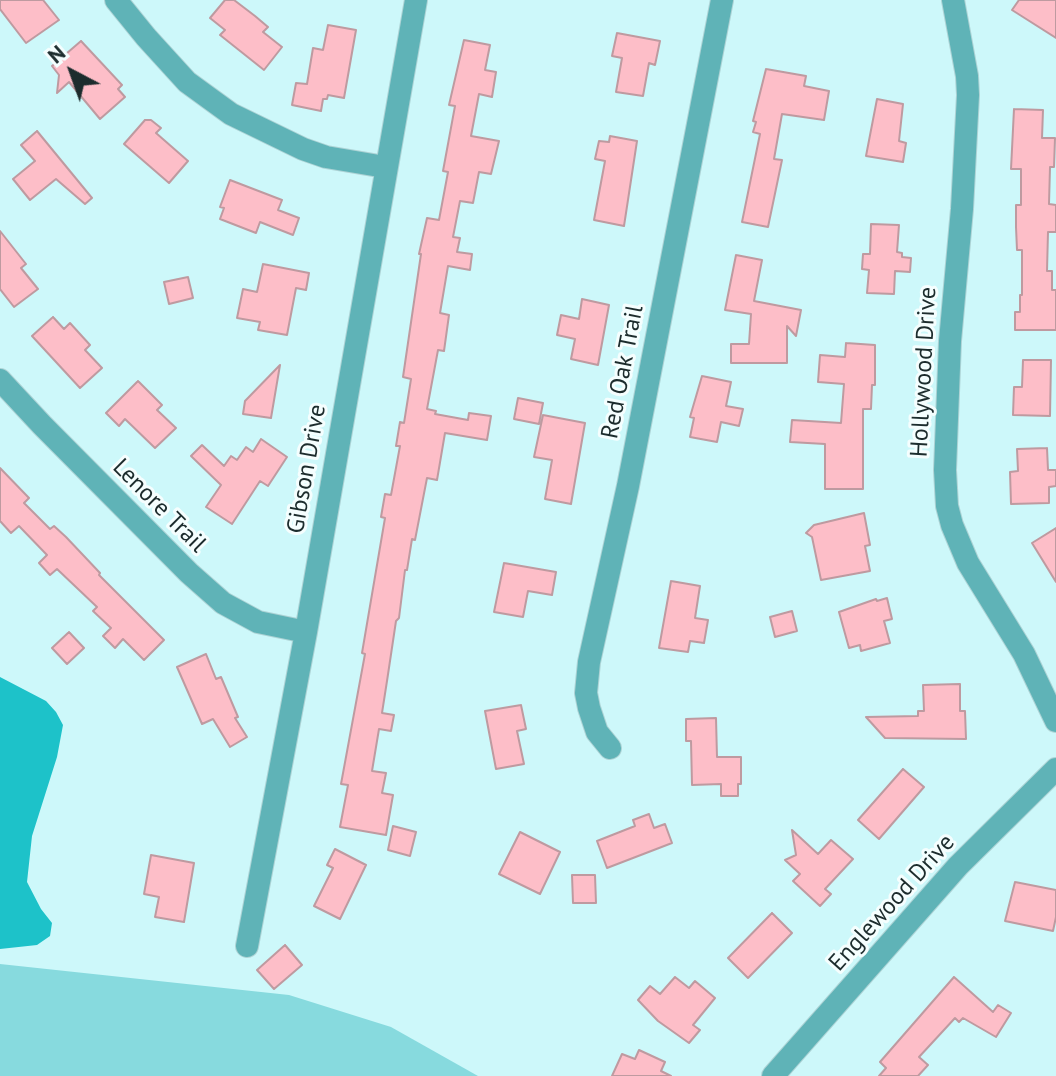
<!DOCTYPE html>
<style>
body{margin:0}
#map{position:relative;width:1056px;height:1076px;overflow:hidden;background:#cdf8fa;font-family:"PT Sans",sans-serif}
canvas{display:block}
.north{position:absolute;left:32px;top:32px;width:80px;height:80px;-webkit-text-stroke:6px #f5fefe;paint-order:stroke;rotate:319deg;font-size:22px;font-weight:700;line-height:32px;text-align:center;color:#1c2c2d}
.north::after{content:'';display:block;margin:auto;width:28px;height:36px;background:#1c2c2d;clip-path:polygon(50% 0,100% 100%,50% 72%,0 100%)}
</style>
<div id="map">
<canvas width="1056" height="1076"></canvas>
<div class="north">N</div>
</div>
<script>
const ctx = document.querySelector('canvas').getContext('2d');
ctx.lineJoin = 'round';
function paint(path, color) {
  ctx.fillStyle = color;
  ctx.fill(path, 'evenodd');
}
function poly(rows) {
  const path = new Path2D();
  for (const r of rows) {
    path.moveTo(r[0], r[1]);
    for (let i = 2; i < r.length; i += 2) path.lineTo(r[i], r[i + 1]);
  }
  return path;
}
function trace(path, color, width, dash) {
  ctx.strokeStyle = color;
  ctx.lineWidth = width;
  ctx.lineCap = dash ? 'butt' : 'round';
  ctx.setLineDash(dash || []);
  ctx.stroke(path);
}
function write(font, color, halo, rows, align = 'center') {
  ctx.font = font + ' "PT Sans",sans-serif';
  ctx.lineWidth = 6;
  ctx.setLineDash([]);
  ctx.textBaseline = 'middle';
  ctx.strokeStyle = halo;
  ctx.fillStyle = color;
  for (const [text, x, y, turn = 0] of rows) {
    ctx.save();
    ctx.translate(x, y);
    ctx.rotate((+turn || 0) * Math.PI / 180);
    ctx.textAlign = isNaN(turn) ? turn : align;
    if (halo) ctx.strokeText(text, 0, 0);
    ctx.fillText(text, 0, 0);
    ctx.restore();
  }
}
const green = poly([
 [0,964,289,995,391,1027,478,1076,0,1076]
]);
const water = poly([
 [0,677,46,701,56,712,63,725,57,757,32,836,27,882,41,909,52,923,50,936,37,945,0,949]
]);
const building = poly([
 [0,0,43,0,59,20,26,43,0,9,0,0],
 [225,0,234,0,255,16,268,27,263,32,282,47,264,70,220,35,225,30,210,18,225,0],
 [1019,0,1056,0,1056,38,1012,10,1019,0],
 [328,25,356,30,344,98,328,95,327,99,323,99,321,111,292,105,296,83,307,84,313,48,323,50,328,25],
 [617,33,660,41,655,65,649,63,643,96,616,92,622,58,612,56,617,33],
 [464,40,490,45,485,70,496,72,492,97,479,94,471,136,499,141,491,174,479,172,473,203,460,201,453,237,460,238,457,252,472,254,470,270,448,266,440,313,449,315,444,351,438,350,427,409,436,411,435,414,468,420,469,413,491,416,487,440,445,433,437,480,427,478,415,540,412,539,407,570,405,570,399,618,396,621,387,681,382,713,394,715,391,731,379,729,372,771,386,773,382,793,393,795,386,835,340,827,348,785,341,784,365,654,362,653,385,518,381,517,385,494,391,495,400,446,396,446,400,422,404,423,411,379,403,377,421,254,419,254,427,218,439,220,448,172,443,171,455,106,449,105,464,40],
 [81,41,122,85,118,89,125,97,100,119,69,82,57,93,59,75,52,66,81,41],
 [766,69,806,76,804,86,829,91,824,120,782,114,774,159,782,160,768,227,742,222,760,134,753,132,756,122,753,121,766,69],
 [877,99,903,104,899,141,906,143,903,162,866,156,877,99],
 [1014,109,1043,110,1042,138,1055,138,1054,167,1050,167,1049,204,1056,205,1056,232,1048,232,1047,271,1052,271,1052,290,1056,290,1056,330,1015,330,1015,312,1020,312,1020,295,1022,295,1022,250,1017,250,1016,227,1016,205,1021,205,1021,169,1011,169,1014,109],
 [145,120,151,120,161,128,156,133,188,161,169,183,124,144,145,120],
 [37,131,92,198,85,204,56,179,30,200,13,179,35,161,21,145,37,131],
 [610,136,637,141,624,226,594,220,605,161,595,159,599,141,609,142,610,136],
 [230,180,282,200,278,210,299,218,293,235,260,222,256,233,220,219,224,208,220,207,230,180],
 [871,224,899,225,897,252,902,253,902,257,911,258,910,272,895,271,894,294,867,293,869,270,862,269,863,254,870,254,871,224],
 [0,231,26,264,21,268,38,289,14,307,0,289,0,231],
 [736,255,762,260,754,301,801,310,796,336,787,326,787,363,731,363,731,344,749,344,751,314,725,310,736,255],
 [263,264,309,273,306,290,296,288,287,335,258,330,260,322,237,318,243,289,257,292,263,264],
 [188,277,193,298,169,304,164,282,188,277],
 [582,299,609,305,598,365,571,359,575,339,557,335,561,315,579,319,582,299],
 [53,317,64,329,70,323,90,345,85,350,102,368,80,388,32,336,53,317],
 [846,343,875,345,875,385,872,385,871,409,863,409,863,489,825,489,825,444,790,442,792,420,841,423,844,384,818,382,820,355,845,357,846,343],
 [1023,360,1051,360,1050,416,1013,415,1014,387,1022,387,1023,360],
 [280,365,271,418,243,414,245,401,280,365],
 [702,376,731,382,726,406,743,409,739,426,721,422,717,442,690,437,694,418,690,417,702,376],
 [138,381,162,405,157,410,176,428,155,448,125,419,119,426,106,413,138,381],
 [518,398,543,403,539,424,514,419,518,398],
 [543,415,585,423,571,504,545,499,552,460,534,457,543,415],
 [261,439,287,457,268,486,260,481,232,524,206,507,221,485,191,456,202,445,224,466,231,456,237,460,246,447,253,452,261,439],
 [1047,448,1048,470,1056,470,1056,486,1049,487,1049,503,1011,504,1010,472,1018,471,1017,449,1047,448],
 [0,468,29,498,24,503,50,529,54,526,66,537,100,573,99,575,164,640,144,660,123,639,115,648,103,636,111,628,93,611,97,607,57,569,50,575,39,563,47,555,19,526,11,533,0,521,0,468],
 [864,513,870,545,865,546,870,571,821,580,812,537,806,533,814,525,864,513],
 [1056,528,1056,582,1032,543,1056,528],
 [504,563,556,572,552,595,528,591,523,617,494,612,504,563],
 [671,581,700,586,695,618,708,620,704,643,690,641,688,652,659,648,671,581],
 [887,598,892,619,884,621,890,643,861,651,860,645,849,648,839,612,876,599,877,601,887,598],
 [792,611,797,631,775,637,770,617,792,611],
 [69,632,84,648,67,664,52,648,69,632],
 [206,654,216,679,221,677,238,717,235,718,247,737,230,747,213,719,202,724,177,667,206,654],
 [960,684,960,711,965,711,966,739,885,738,866,717,918,716,918,711,924,711,923,685,960,684],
 [521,705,526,729,517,731,524,764,496,769,485,711,521,705],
 [716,718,717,757,741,757,741,784,738,784,738,796,721,796,721,784,692,785,691,741,686,741,686,719,716,718],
 [903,769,924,787,879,839,858,820,903,769],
 [649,814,654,828,665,824,672,843,607,868,597,841,635,826,633,820,649,814],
 [393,826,416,832,410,856,388,850,393,826],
 [792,830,818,854,831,840,853,859,825,889,831,894,820,906,793,881,800,874,785,860,796,855,792,830],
 [520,832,560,852,540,894,499,874,520,832],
 [335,849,366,865,340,919,314,906,333,868,327,865,335,849],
 [151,855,194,863,184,922,155,917,159,897,144,894,151,855],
 [572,875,595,875,596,903,573,903,572,875],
 [1015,882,1056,890,1056,917,1053,931,1005,921,1015,882],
 [772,913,792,933,748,978,728,958,772,913],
 [285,945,302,965,274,989,257,970,285,945],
 [675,977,689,988,695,981,715,998,693,1025,700,1030,689,1043,658,1021,638,1000,650,986,660,994,675,977],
 [954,977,993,1012,998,1005,1011,1013,996,1037,963,1018,959,1022,955,1018,919,1057,928,1065,918,1076,879,1076,886,1068,880,1062,954,977],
 [639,1050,665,1062,661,1071,671,1076,612,1076,622,1054,635,1059,639,1050]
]);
const street = poly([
 [116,0,146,37,187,82,231,114,303,149,326,157,385,167],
 [953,0,967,76,968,95,962,209,950,341,945,470,947,506,952,525,968,563,1024,654,1056,721],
 [0,380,42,425,189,573,223,603,258,622,306,632],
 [610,748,597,732,589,708,586,693,589,662,628,486,722,0],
 [247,946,306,632,416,0],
 [773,1076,958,866,1056,769]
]);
const streetNames = [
 ["Red Oak Trail",623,372,-79],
 ["Hollywood Drive",924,372,-87],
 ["Gibson Drive",307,469,-80],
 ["Lenore Trail",159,506,45],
 ["Englewood Drive",892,903,-48]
];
paint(green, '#87dade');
paint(water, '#1dc2c9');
paint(building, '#fdbec8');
trace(building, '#be9aa0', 2);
trace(street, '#add3d5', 24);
trace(street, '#5fb3b7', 22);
write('24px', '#1c2c2d', '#f5fefe', streetNames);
</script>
